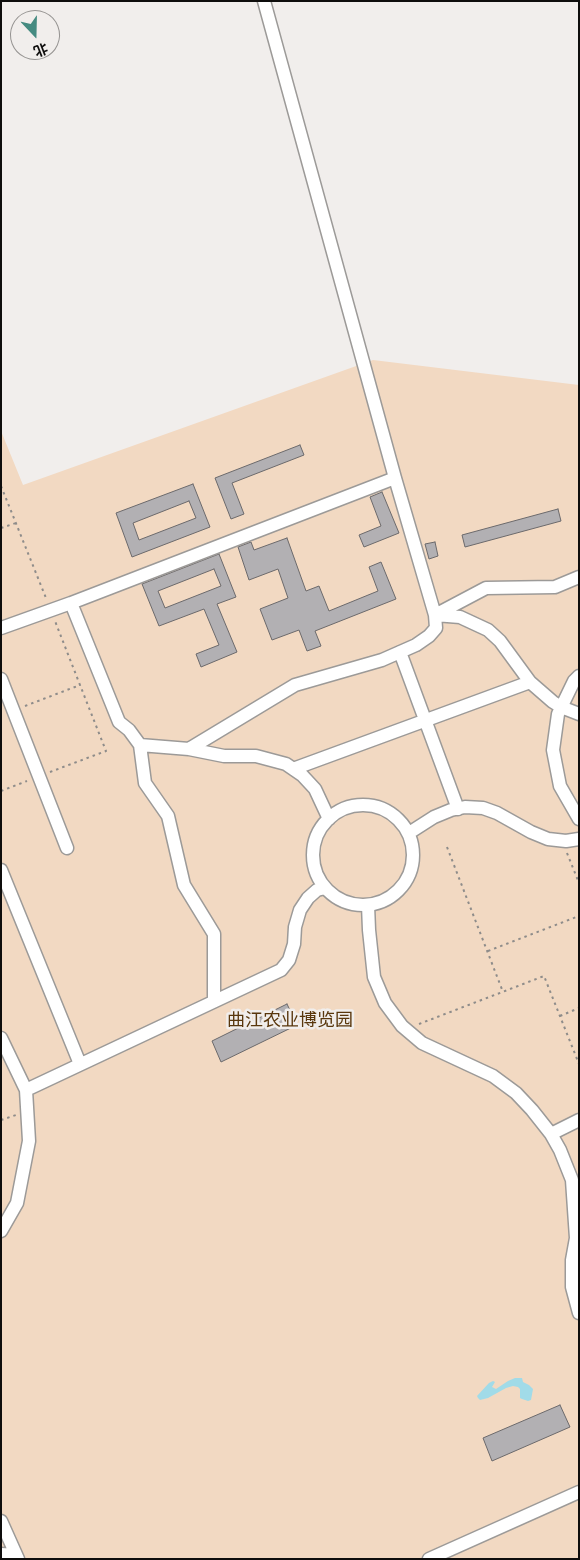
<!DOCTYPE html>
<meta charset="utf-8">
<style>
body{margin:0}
#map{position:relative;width:580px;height:1560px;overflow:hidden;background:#f1eeec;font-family:Overpass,"Noto Sans SC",sans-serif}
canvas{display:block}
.frame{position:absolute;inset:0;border:2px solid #0e0d0c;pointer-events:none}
.north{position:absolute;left:10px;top:10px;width:50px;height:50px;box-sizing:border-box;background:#f1eeec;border:1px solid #969492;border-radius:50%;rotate:159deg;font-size:14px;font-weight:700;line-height:20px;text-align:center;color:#0e0d0c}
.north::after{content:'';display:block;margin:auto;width:18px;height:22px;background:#458b81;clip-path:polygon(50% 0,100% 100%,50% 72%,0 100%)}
</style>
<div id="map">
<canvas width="580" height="1560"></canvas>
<div class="frame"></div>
<div class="north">北</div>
</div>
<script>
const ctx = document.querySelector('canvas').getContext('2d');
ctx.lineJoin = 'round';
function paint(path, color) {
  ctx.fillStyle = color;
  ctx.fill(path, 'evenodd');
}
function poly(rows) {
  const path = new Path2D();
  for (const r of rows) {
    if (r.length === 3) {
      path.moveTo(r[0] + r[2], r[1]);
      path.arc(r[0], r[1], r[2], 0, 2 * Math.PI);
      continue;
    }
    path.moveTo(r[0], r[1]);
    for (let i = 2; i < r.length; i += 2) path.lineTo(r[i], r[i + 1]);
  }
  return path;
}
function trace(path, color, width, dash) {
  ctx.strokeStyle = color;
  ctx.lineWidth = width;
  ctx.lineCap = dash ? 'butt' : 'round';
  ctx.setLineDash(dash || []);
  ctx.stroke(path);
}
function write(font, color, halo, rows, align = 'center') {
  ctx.font = font + ' Overpass,"Noto Sans SC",sans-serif';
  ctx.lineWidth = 5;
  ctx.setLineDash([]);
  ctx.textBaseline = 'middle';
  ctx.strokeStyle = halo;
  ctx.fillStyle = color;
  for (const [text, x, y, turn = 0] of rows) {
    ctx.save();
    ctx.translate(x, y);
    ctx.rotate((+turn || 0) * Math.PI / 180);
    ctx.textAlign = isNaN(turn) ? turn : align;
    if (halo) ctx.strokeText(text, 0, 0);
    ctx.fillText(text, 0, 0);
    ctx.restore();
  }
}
const green = poly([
 [373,360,579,385,579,1559,1,1559,1,431,23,485]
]);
const water = poly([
 [515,1378,522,1378,523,1382,529,1385,533,1389,531,1400,528,1401,522,1399,520,1398,520,1389,518,1387,513,1386,506,1388,488,1398,480,1400,478,1398,477,1396,489,1383,493,1381,495,1382,492,1387,496,1389,508,1381]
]);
const building = poly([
 [300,445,304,455,232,483,244,514,231,519,215,478,300,445],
 [193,484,210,527,132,557,116,513,193,484],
 [189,501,196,518,139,540,133,523,189,501],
 [382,492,399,533,364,547,359,535,381,526,370,497,382,492],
 [558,509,561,521,465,547,462,535,558,509],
 [287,538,306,591,319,586,329,611,378,591,369,567,381,562,396,599,315,631,321,646,307,651,299,630,272,640,260,609,288,598,278,569,249,580,238,547,251,542,254,550,287,538],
 [435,542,438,556,429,559,425,544,435,542],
 [219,554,236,597,217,604,237,652,201,667,196,654,219,645,204,609,159,626,142,584,219,554],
 [214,569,221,586,165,608,158,591,214,569],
 [287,1004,297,1025,221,1062,212,1041,287,1004],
 [560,1405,570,1427,492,1461,483,1438,560,1405]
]);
const path = poly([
 [1,486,46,598],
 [1,528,16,523],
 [25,706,80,685,55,621],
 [50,772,106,751,80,685],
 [1,791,27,781],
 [447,847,503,992],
 [567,853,579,883],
 [488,951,579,916],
 [560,1016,579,1008],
 [419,1024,544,976,579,1064],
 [1,1120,16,1115]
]);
const minor = poly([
 [264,1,395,478,435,615,460,617,488,630,500,641,530,682,553,702,561,707,579,714],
 [71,603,119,722,129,730,140,745],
 [1,628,71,603,395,478],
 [400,652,458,809],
 [579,676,574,681,558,714,553,750,560,786,579,819],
 [1,679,67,848],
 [189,749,224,756,256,756,286,764,302,775,315,789,329,819],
 [293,769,530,682],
 [363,855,50],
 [409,833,434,817,451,810,465,807,483,808,497,813,531,832,548,839,566,841,579,839],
 [1,870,80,1064],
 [368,905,369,930,374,977,385,1003,402,1026,422,1043,493,1076,516,1093,532,1110,551,1134,579,1120],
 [214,1001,214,934,184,885,168,816,145,783,140,745,189,749,295,685,382,660,416,645,429,636,436,628,435,615,486,588,555,587,579,577],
 [1,1038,26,1090,29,1141,17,1203,1,1231],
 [26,1090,281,970,289,960,294,944,295,927,300,910,308,898,317,890,325,888],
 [551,1134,560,1150,572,1180,576,1238,572,1260,572,1287,579,1313],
 [1,1521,18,1559],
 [1,1554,16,1555],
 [429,1559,579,1492]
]);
const parkNames = [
 ["曲江农业博览园",290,1022]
];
paint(green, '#f2d9c2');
paint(water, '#a1dbe8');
paint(building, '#b2b0b3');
trace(building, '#6c6a6c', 1);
trace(minor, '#9c9a98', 15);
trace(path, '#8e8c8a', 2, [2.5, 4]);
trace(minor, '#fff', 12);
write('18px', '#59370d', '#f1eeec', parkNames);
</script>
